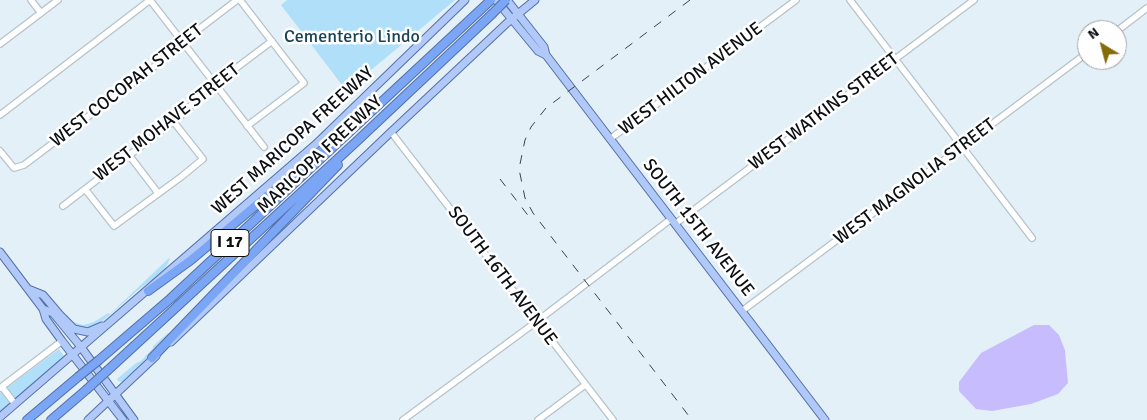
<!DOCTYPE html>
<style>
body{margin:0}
#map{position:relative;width:1147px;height:420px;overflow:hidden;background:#e4f0f7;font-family:Signika,sans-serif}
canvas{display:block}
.north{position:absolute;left:1077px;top:20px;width:50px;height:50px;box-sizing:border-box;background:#fff;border:1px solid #9d9fa0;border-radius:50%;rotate:323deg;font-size:14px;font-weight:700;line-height:20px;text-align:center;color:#0b0f12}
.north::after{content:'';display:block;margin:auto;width:18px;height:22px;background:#876b07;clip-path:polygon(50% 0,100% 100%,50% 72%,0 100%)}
</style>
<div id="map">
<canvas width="1147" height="420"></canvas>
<div class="north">N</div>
</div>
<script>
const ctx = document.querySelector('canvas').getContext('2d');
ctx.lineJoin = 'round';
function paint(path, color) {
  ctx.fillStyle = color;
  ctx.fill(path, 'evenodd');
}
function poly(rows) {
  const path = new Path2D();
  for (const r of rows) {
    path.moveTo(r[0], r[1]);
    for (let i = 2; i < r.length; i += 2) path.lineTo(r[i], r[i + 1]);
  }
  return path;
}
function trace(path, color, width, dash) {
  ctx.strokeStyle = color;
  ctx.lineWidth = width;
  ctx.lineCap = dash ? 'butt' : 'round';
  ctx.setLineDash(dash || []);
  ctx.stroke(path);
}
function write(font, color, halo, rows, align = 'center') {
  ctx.font = font + ' Signika,sans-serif';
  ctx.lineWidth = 5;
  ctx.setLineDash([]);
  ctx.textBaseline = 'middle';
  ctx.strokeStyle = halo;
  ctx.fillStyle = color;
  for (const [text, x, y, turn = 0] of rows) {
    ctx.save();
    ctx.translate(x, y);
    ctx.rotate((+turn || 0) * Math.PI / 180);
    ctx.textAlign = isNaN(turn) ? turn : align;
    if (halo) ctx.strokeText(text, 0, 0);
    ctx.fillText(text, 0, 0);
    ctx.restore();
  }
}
const green = poly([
 [287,0,455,0,376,66,345,89,281,5],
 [169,258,170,259,164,271,137,291,98,325,90,329,78,328,65,317,67,315,73,322,83,325,94,322,108,313,110,314],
 [168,333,170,335,145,361,122,382,118,381,117,379,136,363,141,361,153,348,153,346],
 [59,349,64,356,61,360,0,412,0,393]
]);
const water = poly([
 [1034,325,1049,325,1059,335,1065,350,1068,383,1058,394,1031,404,992,411,976,409,959,391,959,382,981,353]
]);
const minor = poly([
 [31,0,41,13],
 [150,0,264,147],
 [240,0,304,83,247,126],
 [850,0,1032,238],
 [1117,31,1147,8],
 [0,44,58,0],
 [0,115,150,0],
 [391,132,613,420],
 [610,139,796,0],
 [0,151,14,168,24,165,155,66,182,42,237,0],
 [129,155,158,193],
 [85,189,114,226,181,177,203,159,173,121],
 [63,206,183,114,203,93,272,41],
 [675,224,974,0],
 [742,311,1087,53],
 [2,387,15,404],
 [0,388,62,341],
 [403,420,536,322,671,219],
 [538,420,585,385]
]);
const major = poly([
 [496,0,538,51,546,55],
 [507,0,544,47,546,55,825,420],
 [0,252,43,309,46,319,62,341,123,420],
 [28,289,43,295,60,315,74,329,88,332,102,326],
 [43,309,53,313,81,347,134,420],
 [171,342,391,132,507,23,535,0],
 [0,417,315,145,465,0],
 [88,420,156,356]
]);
const highway = poly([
 [148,291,191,260,343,132],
 [152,358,338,165],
 [99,360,170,299,491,0],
 [108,370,356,142,492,14],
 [27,420,78,377],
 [51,420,86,390]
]);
const rail = poly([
 [690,0,546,108,531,127,525,140,519,169,525,198,533,213,692,420],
 [500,179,530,218]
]);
const highwayBridge = poly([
 [492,14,506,0],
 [78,377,99,360],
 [86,390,108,370]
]);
const shields = [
 [230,243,38]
];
const shieldNames = [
 ["I 17",230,243]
];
const parkNames = [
 ["Cementerio Lindo",352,37]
];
const streetNames = [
 ["WEST HILTON AVENUE",691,79,-37],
 ["WEST COCOPAH STREET",127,86,-38],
 ["WEST WATKINS STREET",824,112,-37],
 ["WEST MOHAVE STREET",167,123,-38],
 ["WEST MARICOPA FREEWAY",293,141,-42],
 ["MARICOPA FREEWAY",320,155,-43],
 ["WEST MAGNOLIA STREET",915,182,-37],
 ["SOUTH 15TH AVENUE",698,228,52],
 ["SOUTH 16TH AVENUE",502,276,53]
];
paint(green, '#b0dffa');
paint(water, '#c7bdfe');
trace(minor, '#b6c2c9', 8);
trace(major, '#5470a6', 9);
trace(highway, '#5470a6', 10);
trace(minor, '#fff', 5.5);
trace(major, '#b0c9f9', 7);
trace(highway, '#7ba5f5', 8);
trace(rail, '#3c4246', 1, [9, 9]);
trace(highwayBridge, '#5470a6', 10, []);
trace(highwayBridge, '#7ba5f5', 8);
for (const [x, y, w] of shields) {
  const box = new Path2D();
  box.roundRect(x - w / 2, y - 13.5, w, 27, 4);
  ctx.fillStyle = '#fff';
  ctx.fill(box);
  trace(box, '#0b0f12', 1);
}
write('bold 16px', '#0b0f12', null, shieldNames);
write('18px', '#1a4358', '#fff', parkNames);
write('18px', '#0b0f12', '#fff', streetNames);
</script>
